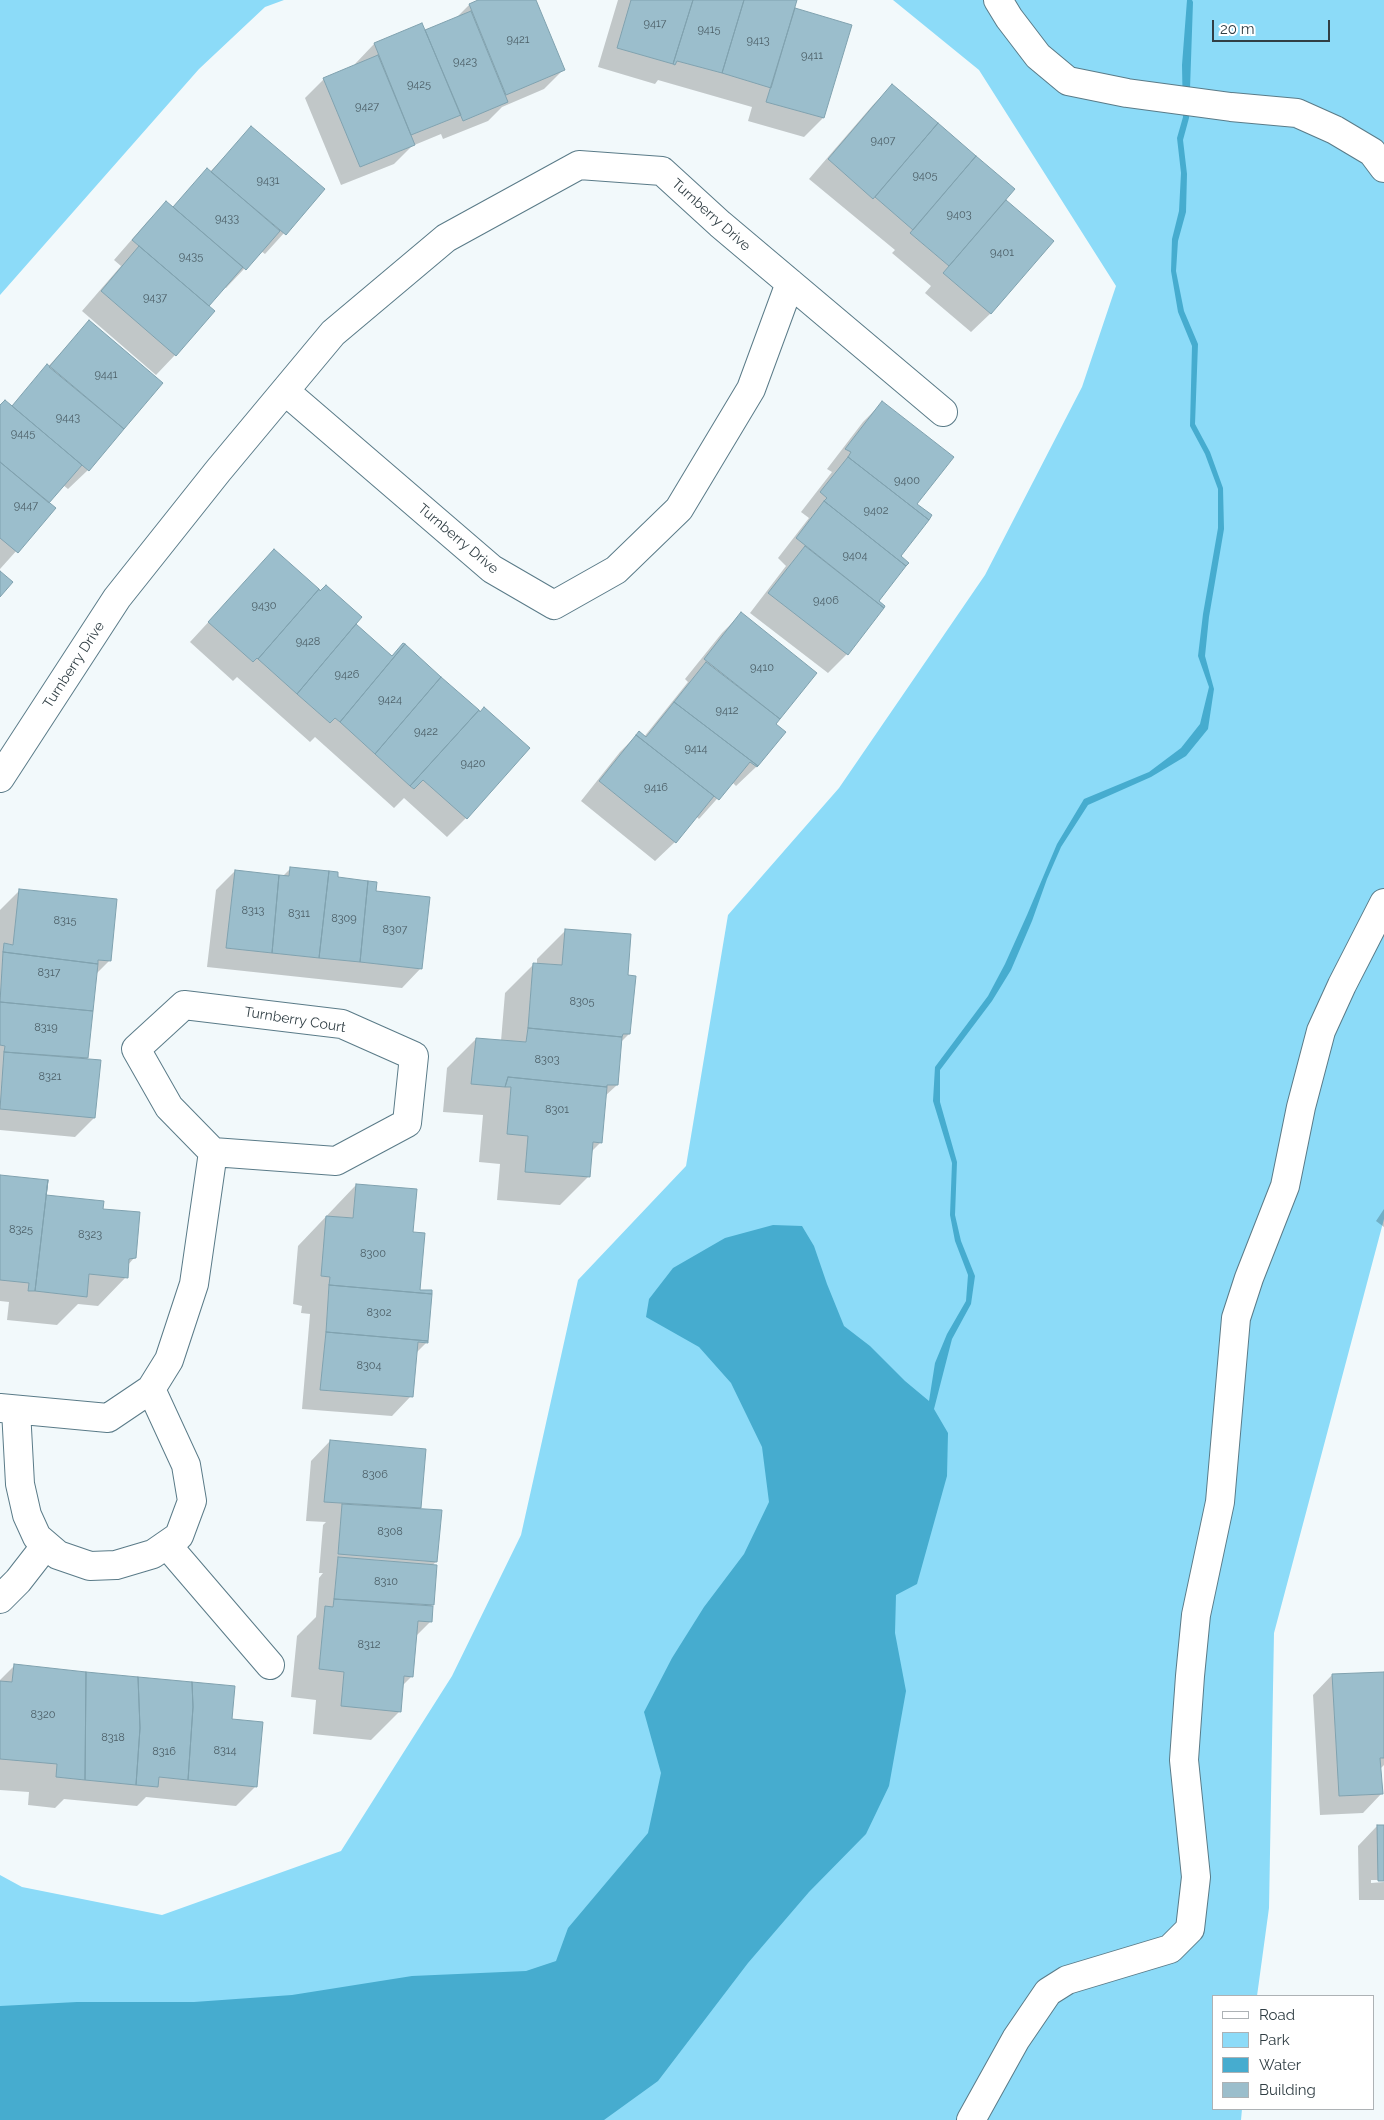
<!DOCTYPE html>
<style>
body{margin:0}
#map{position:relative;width:1384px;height:2120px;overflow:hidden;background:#f2f9fb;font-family:Raleway,sans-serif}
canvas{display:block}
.legend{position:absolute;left:1212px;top:1995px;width:162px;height:115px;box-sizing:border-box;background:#fff;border:1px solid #adb2b5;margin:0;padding:6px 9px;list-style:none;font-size:15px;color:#313f45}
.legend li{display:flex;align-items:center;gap:10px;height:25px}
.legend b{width:25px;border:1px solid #adb2b5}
.scale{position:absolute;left:1212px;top:20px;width:118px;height:22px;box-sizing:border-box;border:2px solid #313f45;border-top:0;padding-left:6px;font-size:15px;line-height:18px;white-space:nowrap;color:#313f45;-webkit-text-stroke:4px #fff;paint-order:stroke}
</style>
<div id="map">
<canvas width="1384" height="2120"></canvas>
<ul class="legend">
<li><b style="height:6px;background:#fff"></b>Road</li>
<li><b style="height:14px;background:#8cdbf8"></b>Park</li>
<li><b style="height:14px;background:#46accf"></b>Water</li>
<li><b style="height:14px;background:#9bbecc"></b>Building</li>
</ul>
<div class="scale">20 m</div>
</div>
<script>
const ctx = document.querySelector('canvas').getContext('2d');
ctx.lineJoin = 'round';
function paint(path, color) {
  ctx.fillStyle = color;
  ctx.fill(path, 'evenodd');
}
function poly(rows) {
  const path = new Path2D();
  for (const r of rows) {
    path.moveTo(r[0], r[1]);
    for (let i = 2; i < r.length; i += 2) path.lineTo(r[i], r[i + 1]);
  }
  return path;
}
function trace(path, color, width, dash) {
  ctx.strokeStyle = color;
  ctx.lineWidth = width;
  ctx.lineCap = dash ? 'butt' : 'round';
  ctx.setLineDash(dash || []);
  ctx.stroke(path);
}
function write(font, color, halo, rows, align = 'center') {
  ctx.font = font + ' Raleway,sans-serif';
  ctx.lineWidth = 4.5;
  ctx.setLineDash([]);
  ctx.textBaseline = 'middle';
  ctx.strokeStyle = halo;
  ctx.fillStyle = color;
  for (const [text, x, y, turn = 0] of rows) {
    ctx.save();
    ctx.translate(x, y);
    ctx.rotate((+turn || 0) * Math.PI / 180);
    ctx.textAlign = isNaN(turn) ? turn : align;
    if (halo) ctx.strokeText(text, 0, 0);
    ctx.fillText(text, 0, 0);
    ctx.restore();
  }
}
const green = poly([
 [0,0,284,0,265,7,199,69,0,295],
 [893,0,1384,0,1384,1219,1274,1633,1269,1908,1257,1996,1213,1996,1213,2109,1242,2109,1241,2120,0,2120,0,1875,22,1887,162,1915,341,1851,452,1676,521,1535,578,1280,686,1166,728,915,839,788,985,575,1082,387,1116,286,979,70]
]);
const water = poly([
 [1187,0,1192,0,1193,2,1189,118,1183,140,1187,174,1186,212,1178,241,1176,271,1184,311,1198,344,1195,424,1210,452,1223,488,1224,529,1209,617,1205,656,1214,689,1208,729,1186,756,1151,777,1088,805,1061,847,1047,879,1032,921,1011,970,992,1001,940,1070,940,1102,957,1162,955,1215,961,1241,975,1276,971,1304,952,1339,934,1409,948,1433,947,1476,917,1584,896,1595,895,1633,906,1691,889,1786,866,1834,809,1892,748,1963,658,2081,604,2120,0,2120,0,2006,77,2002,194,2002,292,1995,412,1976,526,1971,556,1961,568,1928,648,1833,661,1773,644,1712,672,1658,704,1607,744,1554,769,1502,762,1447,731,1383,699,1347,646,1317,649,1299,673,1268,725,1238,773,1225,802,1226,814,1246,827,1284,844,1326,870,1346,905,1381,929,1401,935,1363,947,1334,966,1301,968,1275,955,1241,950,1215,952,1163,933,1101,935,1067,988,996,1005,964,1027,915,1057,844,1084,799,1149,772,1181,748,1200,724,1209,687,1198,656,1203,614,1218,528,1218,489,1205,454,1190,426,1192,346,1178,312,1171,271,1172,239,1179,211,1181,173,1177,138,1183,117,1182,65]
]);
const shadow = poly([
 [481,0,534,0,563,70,544,89,502,107,488,121,443,139,441,134,412,146,394,164,341,185,305,98,324,79,356,66,355,64,374,44,422,25,424,31,456,18,469,5],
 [618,0,795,0,793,9,851,26,823,118,804,137,748,121,752,107,658,80,655,84,598,67],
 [892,86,1013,189,1004,200,1052,241,991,313,971,332,925,293,931,286,892,253,895,250,809,179,873,105],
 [251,128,323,190,265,254,261,251,226,288,224,287,207,306,175,355,156,375,82,311,121,266,114,260,147,222,166,203,172,208,207,170,210,172],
 [89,322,161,383,88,470,68,489,63,485,48,503,54,509,0,569,0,406,11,407],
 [882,403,915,505,899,556,877,602,884,607,847,654,828,673,750,613,786,566,778,558,809,518,801,512,832,472,827,469,863,422],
 [274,551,391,657,403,645,480,713,466,818,447,837,404,798,394,808,315,737,310,742,237,677,233,681,190,642],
 [741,614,815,673,774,724,784,732,756,767,736,786,732,782,699,819,696,816,675,842,655,861,581,801,620,752,639,733,644,737,688,682,685,679,722,633],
 [291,868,336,878,375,892,421,968,402,988,207,967,216,890,235,871,283,876],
 [19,891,110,960,95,975,87,1059,94,1118,75,1137,0,1130,0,910],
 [566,930,627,976,629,1034,621,1042,617,1085,604,1097,601,1142,591,1152,589,1176,560,1205,497,1200,500,1164,479,1162,483,1115,443,1112,447,1068,476,1039,501,1041,505,993,534,964,537,964,537,959],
 [0,1177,45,1196,103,1202,102,1210,134,1258,128,1265,126,1277,98,1306,78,1304,57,1325,7,1320,9,1302,0,1301],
 [356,1185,411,1233,427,1342,415,1354,411,1396,392,1416,302,1409,310,1314,301,1313,302,1306,293,1304,298,1246],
 [1384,1209,1384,1227,1376,1221],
 [330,1441,425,1450,420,1510,436,1562,431,1566,432,1605,430,1607,431,1621,416,1636,412,1676,402,1686,400,1711,371,1740,313,1734,316,1700,291,1697,297,1636,316,1617,319,1578,323,1573,319,1573,323,1525,326,1522,306,1521,311,1461],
 [14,1666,231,1720,256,1786,236,1806,146,1797,137,1806,64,1799,55,1808,28,1805,29,1792,0,1790,0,1680],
 [1384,1673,1384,1765,1380,1769,1382,1793,1363,1813,1320,1815,1313,1695,1332,1675],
 [1377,1826,1384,1826,1384,1880,1371,1880,1371,1883,1384,1882,1384,1900,1359,1900,1358,1846]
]);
const building = poly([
 [478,0,536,0,565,70,506,95,469,4,478,0],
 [631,0,693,0,673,64,617,48,631,0],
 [693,0,744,0,722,73,677,61,675,65,673,64,693,0],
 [744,0,797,0,771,88,722,73,744,0],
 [795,8,852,25,824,118,766,102,795,8],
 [471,11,508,102,463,121,425,30,471,11],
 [422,23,461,115,411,135,374,43,422,23],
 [378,55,415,145,360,167,323,78,378,55],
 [892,84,938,123,873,199,828,159,892,84],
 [938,123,976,156,913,230,875,197,938,123],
 [251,126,325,189,286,235,211,172,251,126],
 [976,156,1015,189,949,266,910,233,976,156],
 [207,168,280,231,246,270,173,207,207,168],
 [1006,200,1054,241,991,314,943,273,1006,200],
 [166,201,243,267,209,306,132,240,166,201],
 [139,246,215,311,176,356,101,291,139,246],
 [89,320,163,383,124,429,49,367,89,320],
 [47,364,124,429,89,471,12,406,47,364],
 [5,400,82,465,49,503,0,462,0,405,5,400],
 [882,401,954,457,917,504,932,515,929,520,848,457,851,452,845,449,882,401],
 [848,457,929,520,901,556,909,563,906,566,824,501,827,498,820,492,848,457],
 [0,462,56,508,18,553,0,538,0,462],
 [824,501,906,566,879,601,885,606,884,608,796,538,824,501],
 [805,546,884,608,848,655,768,593,805,546],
 [274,549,319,589,258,659,257,658,253,662,208,622,274,549],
 [0,571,13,582,0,597,0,571],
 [326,585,362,617,297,694,258,659,319,589,320,591,326,585],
 [741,612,817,673,780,719,704,659,741,612],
 [356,624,392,656,403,643,405,644,340,722,335,718,330,723,297,694,356,624],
 [405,644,441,677,375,754,340,722,405,644],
 [706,662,780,719,776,724,786,732,758,766,674,702,706,662],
 [441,677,479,710,410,786,375,754,441,677],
 [674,702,758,766,757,767,750,762,719,800,636,735,639,731,646,737,674,702],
 [484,707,530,748,467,819,423,780,414,789,410,786,479,710,480,712,484,707],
 [636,735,714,796,676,843,599,781,636,735],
 [290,867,329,871,319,958,272,953,279,875,289,876,290,867],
 [235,870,279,875,272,953,226,948,235,870],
 [329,871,338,872,338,877,368,881,360,962,319,958,329,871],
 [368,881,377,882,376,891,430,897,422,969,360,962,368,881],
 [19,889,117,899,111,961,98,960,98,964,3,952,4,943,13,945,19,889],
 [565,929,631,934,628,975,636,976,630,1034,623,1034,622,1037,528,1028,533,963,562,965,565,929],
 [3,952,98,964,93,1011,0,1002,3,952],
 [0,1002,93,1011,88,1058,4,1052,5,1046,0,1045,0,1002],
 [528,1028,622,1037,618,1085,607,1085,607,1087,508,1077,505,1087,471,1084,476,1038,526,1042,528,1028],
 [4,1052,101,1060,95,1118,0,1109,4,1052],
 [508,1077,607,1087,602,1143,593,1142,590,1177,525,1172,528,1136,507,1134,511,1087,505,1087,508,1077],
 [0,1175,48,1180,35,1291,28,1291,29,1283,0,1280,0,1175],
 [48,1180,46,1195,104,1201,103,1209,140,1212,136,1258,129,1259,128,1278,89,1274,87,1297,35,1291,48,1180],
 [356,1184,417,1189,413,1232,425,1233,420,1290,432,1290,432,1294,329,1285,330,1277,321,1276,326,1216,353,1218,356,1184],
 [329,1285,432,1294,428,1341,326,1332,329,1285],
 [326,1332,428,1341,428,1343,418,1342,413,1397,320,1390,326,1332],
 [330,1440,426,1449,421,1508,324,1502,330,1440],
 [342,1504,442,1510,437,1562,338,1554,342,1504],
 [338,1557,437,1565,434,1605,334,1599,338,1557],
 [334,1599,433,1606,432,1622,418,1621,413,1677,404,1676,401,1712,341,1706,344,1672,319,1669,325,1606,333,1607,334,1599],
 [14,1664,86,1672,85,1780,56,1777,57,1764,0,1759,0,1681,12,1682,14,1664],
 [86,1672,138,1677,140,1728,136,1785,85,1780,86,1672],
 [1384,1672,1384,1758,1380,1758,1383,1794,1339,1796,1332,1674,1384,1672],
 [138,1677,192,1682,193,1707,188,1780,159,1777,158,1787,136,1785,140,1728,138,1677],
 [192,1682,235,1686,232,1719,263,1722,257,1787,188,1780,193,1707,192,1682],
 [1377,1825,1384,1825,1384,1881,1378,1881,1377,1825]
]);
const minor = poly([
 [998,0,1009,18,1038,56,1068,81,1127,93,1231,107,1297,113,1335,130,1372,152,1384,168],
 [285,391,492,569,554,605,616,570,679,509,751,389,790,283],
 [0,778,117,598,218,471,333,333,446,238,579,165,662,171,720,224,943,412],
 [184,1005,342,1024,414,1056,407,1123,336,1161,213,1152,169,1107,136,1049,184,1005],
 [0,1408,108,1418,151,1389,169,1360,194,1284,213,1152],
 [16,1410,20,1484,27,1515,37,1537,58,1555,90,1566,116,1565,153,1554,179,1536,192,1501,186,1465,151,1389],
 [167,1545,270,1665],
 [0,1599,18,1581,46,1545],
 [971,2120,1016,2039,1048,1992,1067,1980,1170,1949,1190,1929,1196,1877,1184,1760,1190,1676,1196,1615,1220,1502,1236,1318,1249,1278,1285,1186,1301,1107,1321,1031,1342,985,1384,903]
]);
const numberNames = [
 ["9417",655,24],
 ["9415",709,30],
 ["9421",518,40],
 ["9413",758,41],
 ["9411",812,56],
 ["9423",465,62],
 ["9425",419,85],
 ["9427",367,107],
 ["9407",883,141],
 ["9405",925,176],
 ["9431",268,181],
 ["9403",959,215],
 ["9433",227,219],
 ["9401",1002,253],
 ["9435",191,257],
 ["9437",155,298],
 ["9441",106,375],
 ["9443",68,418],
 ["9445",23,434],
 ["9400",907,481],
 ["9447",26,506],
 ["9402",876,511],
 ["9404",855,556],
 ["9406",826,601],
 ["9430",264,606],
 ["9428",308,642],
 ["9410",762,668],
 ["9426",347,675],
 ["9424",390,700],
 ["9412",727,711],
 ["9422",426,732],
 ["9414",696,749],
 ["9420",473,764],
 ["9416",656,788],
 ["8313",253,911],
 ["8311",299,914],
 ["8309",344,919],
 ["8315",65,921],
 ["8307",395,930],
 ["8317",49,973],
 ["8305",582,1002],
 ["8319",46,1028],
 ["8303",547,1060],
 ["8321",50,1077],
 ["8301",557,1110],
 ["8325",21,1230],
 ["8323",90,1235],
 ["8300",373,1254],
 ["8302",379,1313],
 ["8304",369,1366],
 ["8306",375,1475],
 ["8308",390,1532],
 ["8310",386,1582],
 ["8312",369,1645],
 ["8320",43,1715],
 ["8318",113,1738],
 ["8314",225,1751],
 ["8316",164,1752]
];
const streetNames = [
 ["Turnberry Drive",711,215,42],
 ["Turnberry Drive",458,539,40],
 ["Turnberry Drive",74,665,-57],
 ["Turnberry Court",295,1020,9]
];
paint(green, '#8cdbf8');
paint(water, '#46accf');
paint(shadow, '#0003');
paint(building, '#9bbecc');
trace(building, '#80a2af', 1);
trace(minor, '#5a7b88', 30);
trace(minor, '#fff', 28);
write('11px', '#4c5f67', null, numberNames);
write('14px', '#313f45', '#fff', streetNames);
</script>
